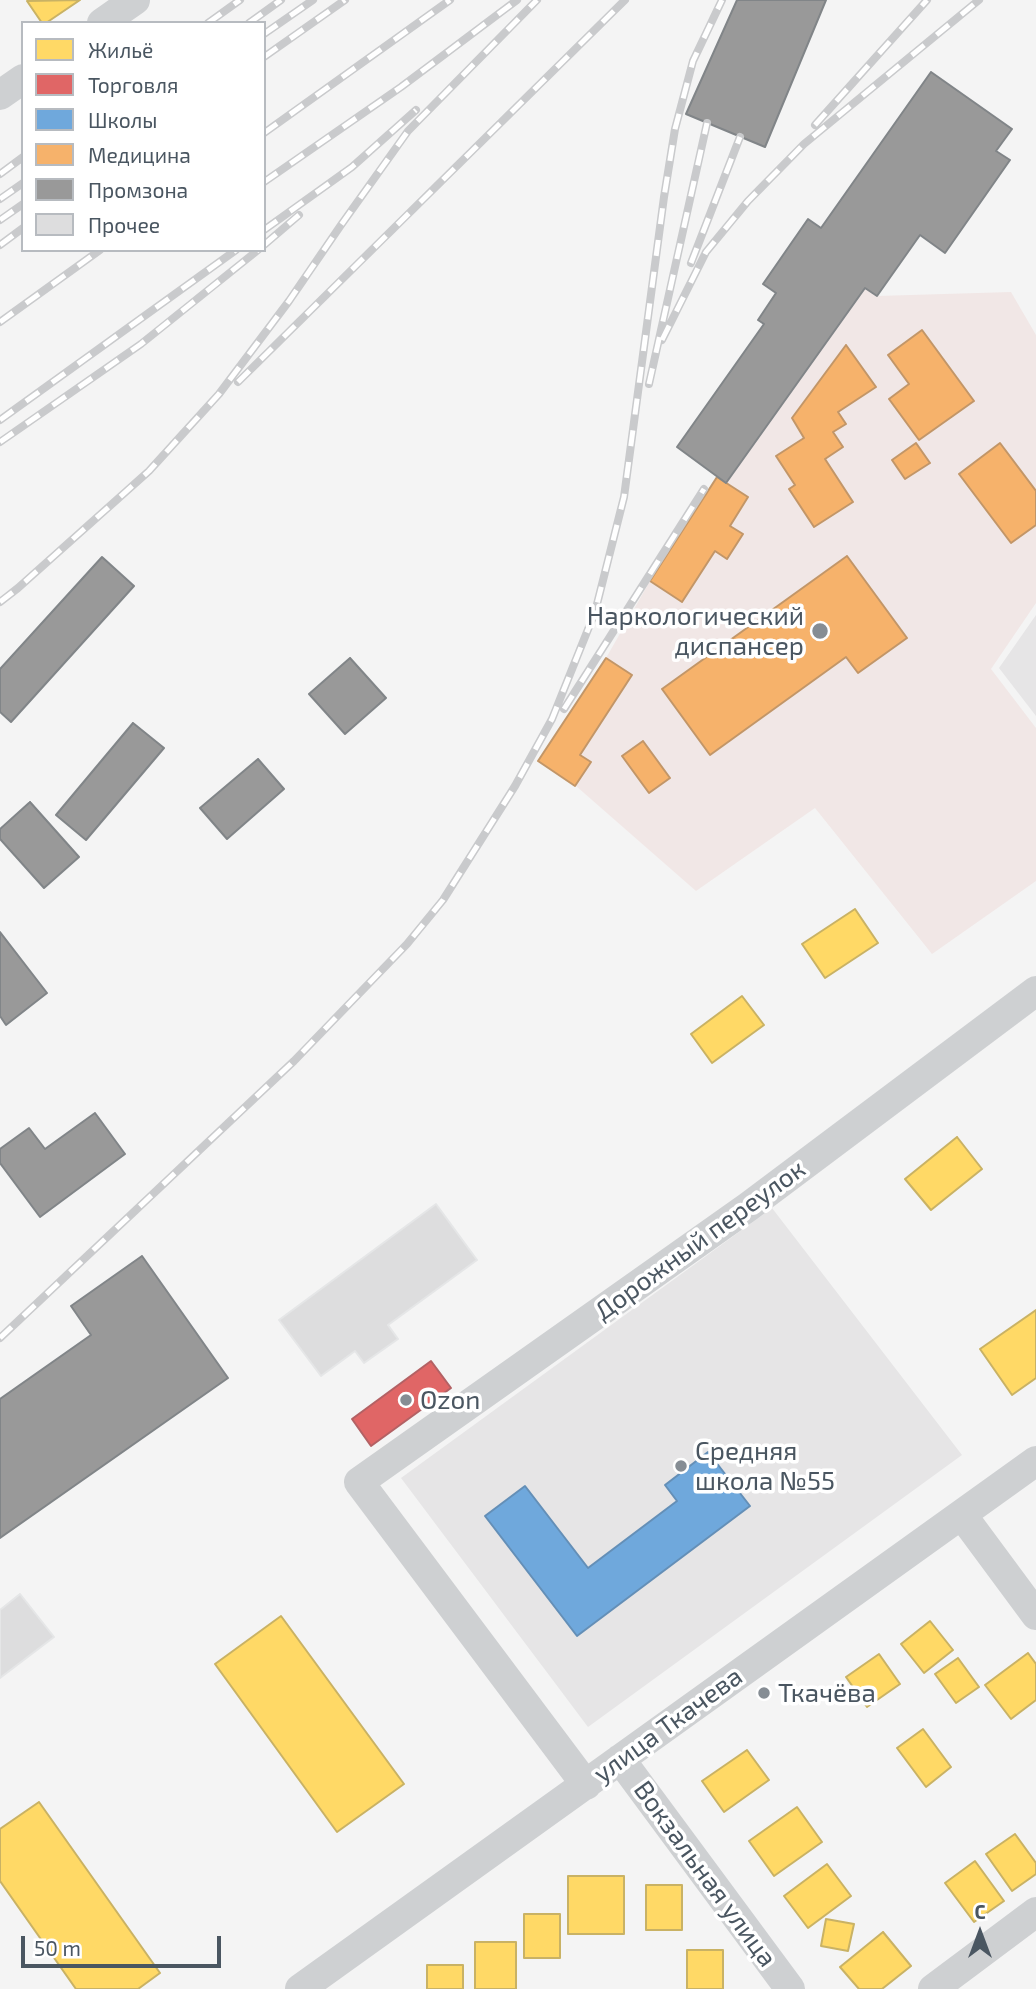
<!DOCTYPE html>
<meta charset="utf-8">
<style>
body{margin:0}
#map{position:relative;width:1036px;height:1989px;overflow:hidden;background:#f4f4f4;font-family:"Exo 2",sans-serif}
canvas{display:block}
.legend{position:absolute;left:21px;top:21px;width:245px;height:231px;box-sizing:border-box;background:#fff;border:2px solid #b7bbc0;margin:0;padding:9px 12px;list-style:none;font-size:21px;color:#4a5661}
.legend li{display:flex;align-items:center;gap:14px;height:35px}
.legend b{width:35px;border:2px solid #b7bbc0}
.north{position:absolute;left:945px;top:1898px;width:70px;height:70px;-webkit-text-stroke:5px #fff;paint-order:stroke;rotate:0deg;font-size:19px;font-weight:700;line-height:28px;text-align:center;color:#4a5661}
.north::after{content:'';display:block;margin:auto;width:24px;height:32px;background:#4a5661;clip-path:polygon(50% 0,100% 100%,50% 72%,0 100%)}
.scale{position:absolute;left:21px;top:1936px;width:200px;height:32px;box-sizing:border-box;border:4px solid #4a5661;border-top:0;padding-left:9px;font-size:21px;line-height:24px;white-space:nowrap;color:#4a5661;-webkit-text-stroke:5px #fff;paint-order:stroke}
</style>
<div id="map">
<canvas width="1036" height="1989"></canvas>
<ul class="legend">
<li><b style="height:19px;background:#ffd966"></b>Жильё</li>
<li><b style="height:19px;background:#e06666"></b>Торговля</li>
<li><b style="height:19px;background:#6fa8dc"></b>Школы</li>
<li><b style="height:19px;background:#f6b26b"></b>Медицина</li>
<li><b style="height:19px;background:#999"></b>Промзона</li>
<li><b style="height:19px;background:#ddddde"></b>Прочее</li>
</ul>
<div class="north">С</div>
<div class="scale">50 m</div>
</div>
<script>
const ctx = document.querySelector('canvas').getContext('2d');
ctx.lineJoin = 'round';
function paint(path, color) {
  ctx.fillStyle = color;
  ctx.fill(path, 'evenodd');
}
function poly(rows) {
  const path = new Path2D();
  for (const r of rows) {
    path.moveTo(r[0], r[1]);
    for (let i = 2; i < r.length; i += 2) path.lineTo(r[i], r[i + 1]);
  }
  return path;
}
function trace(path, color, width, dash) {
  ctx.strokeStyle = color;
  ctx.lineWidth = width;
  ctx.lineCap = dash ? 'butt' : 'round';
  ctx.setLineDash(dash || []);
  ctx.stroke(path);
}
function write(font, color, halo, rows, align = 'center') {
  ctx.font = font + ' "Exo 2",sans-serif';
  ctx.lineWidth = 7;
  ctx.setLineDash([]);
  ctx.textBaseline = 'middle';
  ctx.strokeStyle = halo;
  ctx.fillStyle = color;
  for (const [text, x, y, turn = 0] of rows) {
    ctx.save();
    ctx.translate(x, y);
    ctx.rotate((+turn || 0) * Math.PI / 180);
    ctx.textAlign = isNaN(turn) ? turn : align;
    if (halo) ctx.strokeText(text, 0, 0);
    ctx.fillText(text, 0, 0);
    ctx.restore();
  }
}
const education = poly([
 [1036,615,1036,716,999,668],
 [772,1208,962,1455,588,1727,401,1478]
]);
const medical = poly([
 [865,288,877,296,1011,292,1036,335,1036,603,991,669,1036,728,1036,881,932,954,815,808,696,891,576,786,538,761,606,658,650,581,717,477,726,483]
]);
const homes = poly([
 [80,0,46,23,42,23,27,1,80,0],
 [855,909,878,943,825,978,802,944,855,909],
 [742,996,764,1025,712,1063,691,1034,742,996],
 [957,1137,982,1169,931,1210,905,1179,957,1137],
 [1036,1310,1036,1378,1012,1395,980,1349,1036,1310],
 [281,1616,404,1784,337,1832,215,1664,281,1616],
 [930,1621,953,1650,924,1673,901,1644,930,1621],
 [1028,1653,1036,1664,1036,1700,1011,1719,985,1685,1028,1653],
 [879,1654,900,1684,867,1707,846,1677,879,1654],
 [958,1658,979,1687,956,1703,935,1674,958,1658],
 [923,1729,951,1767,926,1787,897,1748,923,1729],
 [747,1750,769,1780,724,1812,702,1781,747,1750],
 [39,1802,160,1973,138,1989,76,1989,0,1881,0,1829,39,1802],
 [797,1807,822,1842,774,1876,749,1841,797,1807],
 [1015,1834,1036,1863,1036,1874,1012,1891,986,1854,1015,1834],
 [975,1861,1004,1901,974,1922,945,1883,975,1861],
 [827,1864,851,1896,808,1928,784,1896,827,1864],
 [568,1876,624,1876,624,1934,568,1934,568,1876],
 [646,1885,682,1885,682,1930,646,1930,646,1885],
 [524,1914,560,1914,560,1958,524,1958,524,1914],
 [826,1919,854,1924,848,1951,821,1946,826,1919],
 [883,1932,911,1966,882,1989,859,1989,840,1967,883,1932],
 [475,1942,516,1942,516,1989,475,1989,475,1942],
 [687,1950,723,1950,723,1989,687,1989,687,1950],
 [427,1965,463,1965,463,1989,427,1989,427,1965]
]);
const shops = poly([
 [431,1361,451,1388,371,1446,352,1419,431,1361]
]);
const schools = poly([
 [708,1452,750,1506,577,1636,485,1516,525,1486,588,1568,677,1501,665,1485,708,1452]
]);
const health = poly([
 [922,330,974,401,919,440,889,399,909,384,888,355,922,330],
 [846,345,876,387,838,412,846,424,833,432,843,447,825,459,853,502,814,527,789,489,795,485,776,456,804,438,792,418,846,345],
 [916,443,930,463,905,479,892,460,916,443],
 [1000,443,1036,491,1036,525,1011,543,959,474,1000,443],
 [717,477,748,497,730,526,743,534,727,559,715,551,682,602,650,581,717,477],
 [847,556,907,638,858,673,846,657,710,755,662,689,847,556],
 [606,658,632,675,580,755,591,762,575,786,538,761,606,658],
 [643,741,670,778,649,793,622,756,643,741]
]);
const industry = poly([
 [737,0,826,0,765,147,686,114,737,0],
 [931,72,1012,129,996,151,1010,160,945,253,920,235,877,296,865,288,726,483,677,447,764,324,758,320,776,293,763,284,808,219,821,228,931,72],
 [102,557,134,586,11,722,0,712,0,669,102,557],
 [350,658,386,698,345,734,309,694,350,658],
 [133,723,164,748,86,840,56,815,133,723],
 [258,759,284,789,227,839,200,808,258,759],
 [30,802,79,857,44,888,0,839,0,829,30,802],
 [0,932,47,993,6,1025,0,1016,0,932],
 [95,1113,125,1154,40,1217,0,1163,0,1149,29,1128,45,1149,95,1113],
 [142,1256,228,1378,0,1538,0,1399,91,1335,71,1306,142,1256]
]);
const building = poly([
 [436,1204,477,1260,388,1325,398,1339,364,1363,355,1351,321,1376,279,1320,436,1204],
 [20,1594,54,1637,0,1678,0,1610,20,1594]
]);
const minor = poly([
 [102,23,135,0],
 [0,95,23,79],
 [962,1515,1036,1615],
 [620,1759,790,1989],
 [586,1785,359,1482,748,1207,1036,991],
 [300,1989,1036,1461],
 [933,1989,1036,1912]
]);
const rail = poly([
 [208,23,240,0],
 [249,23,281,0],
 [264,34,313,0],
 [264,57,345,0],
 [815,125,927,0],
 [264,133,450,0],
 [0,174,23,157],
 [264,182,401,87,517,0],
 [0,199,23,183],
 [0,220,23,204],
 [264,230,352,167,416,110],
 [0,245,23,228],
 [264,245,299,215],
 [691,263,740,137],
 [0,322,100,250],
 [662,340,706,252,748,201,804,144,979,0],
 [238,382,625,0],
 [649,384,707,123],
 [0,420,236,250],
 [0,442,141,344,258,250],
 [0,602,18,588,149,471,219,394,289,301,341,225,408,131,537,0],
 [564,709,704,489],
 [0,1338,294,1061,407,944,443,900,515,786,552,719,595,612,624,497,664,197,675,129,693,61,722,0]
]);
const markers = [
 [820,631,9,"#868d94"],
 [406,1400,7,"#868d94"],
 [681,1466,7,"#868d94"],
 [764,1693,7,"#868d94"]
];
const poiNames = [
 ["Наркологический",804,616,"right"],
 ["диспансер",804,646,"right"],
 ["Ozon",420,1400],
 ["Средняя",695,1451],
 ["школа №55",695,1481],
 ["Ткачёва",778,1693]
];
const streetNames = [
 ["Дорожный переулок",700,1240,-36],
 ["улица Ткачева",668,1725,-36],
 ["Вокзальная улица",705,1874,54]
];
paint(education, '#e6e5e6');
paint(medical, '#f1e7e6');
paint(homes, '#ffd966');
trace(homes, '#c9b264', 2);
paint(shops, '#e06666');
trace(shops, '#b36164', 2);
paint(schools, '#6fa8dc');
trace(schools, '#648fb7', 2);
paint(health, '#f6b26b');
trace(health, '#c29668', 2);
paint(industry, '#999');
trace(industry, '#818588', 2);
paint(building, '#ddddde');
trace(building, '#e5e6e7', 2);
trace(minor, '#ced0d2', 30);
trace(rail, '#c9cacc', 8);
trace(rail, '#fff', 5, [16]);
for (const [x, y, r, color] of markers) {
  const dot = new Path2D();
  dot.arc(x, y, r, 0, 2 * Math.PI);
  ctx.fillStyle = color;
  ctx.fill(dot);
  trace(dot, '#fff', 2.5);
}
write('26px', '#4a5661', '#fff', poiNames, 'left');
write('26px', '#4a5661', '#fff', streetNames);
</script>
